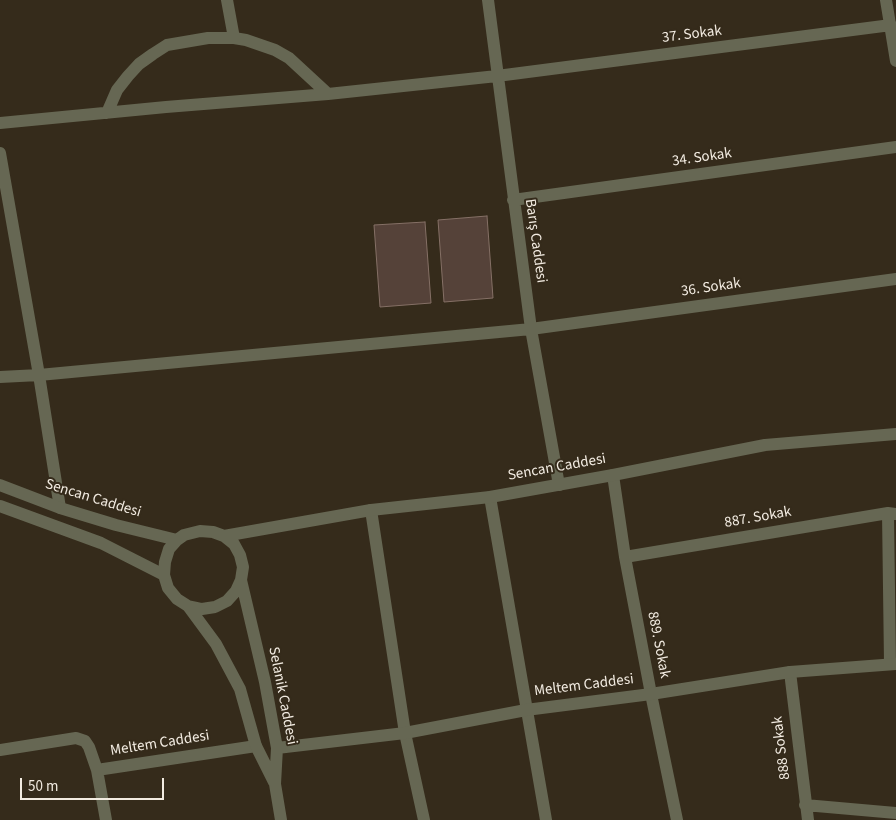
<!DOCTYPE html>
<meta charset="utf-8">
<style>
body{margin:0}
#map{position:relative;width:896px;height:820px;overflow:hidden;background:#352b1b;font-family:"Source Sans 3",sans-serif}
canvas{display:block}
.scale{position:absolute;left:20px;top:778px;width:144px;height:22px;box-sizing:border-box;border:2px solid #f2ebe1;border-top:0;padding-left:6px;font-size:15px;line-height:18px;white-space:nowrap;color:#f2ebe1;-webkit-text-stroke:4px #352b1b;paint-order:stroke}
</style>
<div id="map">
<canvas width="896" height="820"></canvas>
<div class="scale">50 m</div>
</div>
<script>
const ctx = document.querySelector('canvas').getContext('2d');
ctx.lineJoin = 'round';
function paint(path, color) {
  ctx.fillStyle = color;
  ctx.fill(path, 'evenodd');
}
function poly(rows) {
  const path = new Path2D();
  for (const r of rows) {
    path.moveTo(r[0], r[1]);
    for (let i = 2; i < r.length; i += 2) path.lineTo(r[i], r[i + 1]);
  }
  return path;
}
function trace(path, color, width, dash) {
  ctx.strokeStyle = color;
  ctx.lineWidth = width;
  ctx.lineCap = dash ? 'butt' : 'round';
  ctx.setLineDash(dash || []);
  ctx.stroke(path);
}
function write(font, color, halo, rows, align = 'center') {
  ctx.font = font + ' "Source Sans 3",sans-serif';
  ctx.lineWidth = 4;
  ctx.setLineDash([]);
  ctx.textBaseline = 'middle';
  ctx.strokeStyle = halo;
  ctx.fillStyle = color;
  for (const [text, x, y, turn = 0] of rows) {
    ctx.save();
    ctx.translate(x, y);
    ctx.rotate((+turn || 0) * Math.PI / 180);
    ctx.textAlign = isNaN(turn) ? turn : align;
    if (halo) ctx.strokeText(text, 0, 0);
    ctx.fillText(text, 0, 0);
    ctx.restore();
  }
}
const building = poly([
 [487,216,493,298,444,302,438,220,487,216],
 [425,222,431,303,380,307,374,225,425,222]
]);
const minor = poly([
 [227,0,234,38],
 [488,0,531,329,559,485],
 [886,0,896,61],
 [107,113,117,90,128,76,139,64,153,54,167,45,208,38,234,38,246,40,275,50,289,58,328,94],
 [0,123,166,107,328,94,497,76,891,25],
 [0,153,39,375,60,508],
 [513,200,896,147],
 [0,377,39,375,531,329,896,279],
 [613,475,625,557,651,694,677,820],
 [490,497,546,820],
 [371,510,405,733,424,820],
 [888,513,890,663],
 [625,557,888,513,896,514],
 [790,672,808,820],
 [0,750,76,738,85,741,89,747,97,770,256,746],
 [97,770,106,820],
 [805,805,896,813]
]);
const tertiary = poly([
 [0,485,60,508,116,525,177,540],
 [0,506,101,543,164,575,168,588,177,599,188,606,202,609,215,607,227,601,236,591,241,580,243,567,240,555,234,544,224,536,213,532,200,531,184,535,177,540,169,549,165,562,164,575],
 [224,536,371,510,490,497,613,475,765,445,896,434],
 [241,580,265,682,277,748,275,784,281,820],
 [188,606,216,644,240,689,256,746,274,782],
 [277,748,405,733,526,710,651,694,790,672,896,664]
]);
const streetNames = [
 ["37. Sokak",692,35,-7],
 ["34. Sokak",702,158,-8],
 ["Barış Caddesi",535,241,82],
 ["36. Sokak",711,288,-8],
 ["Sencan Caddesi",557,468,-10],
 ["Sencan Caddesi",93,499,17],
 ["887. Sokak",758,518,-10],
 ["889. Sokak",658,645,79],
 ["Meltem Caddesi",584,686,-7],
 ["Selanik Caddesi",282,696,79],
 ["Meltem Caddesi",160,744,-9],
 ["888 Sokak",782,748,-97]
];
paint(building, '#554239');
trace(building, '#857066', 1);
trace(minor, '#666753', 12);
trace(tertiary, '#666753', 12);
write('15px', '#f2ebe1', '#352b1b', streetNames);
</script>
